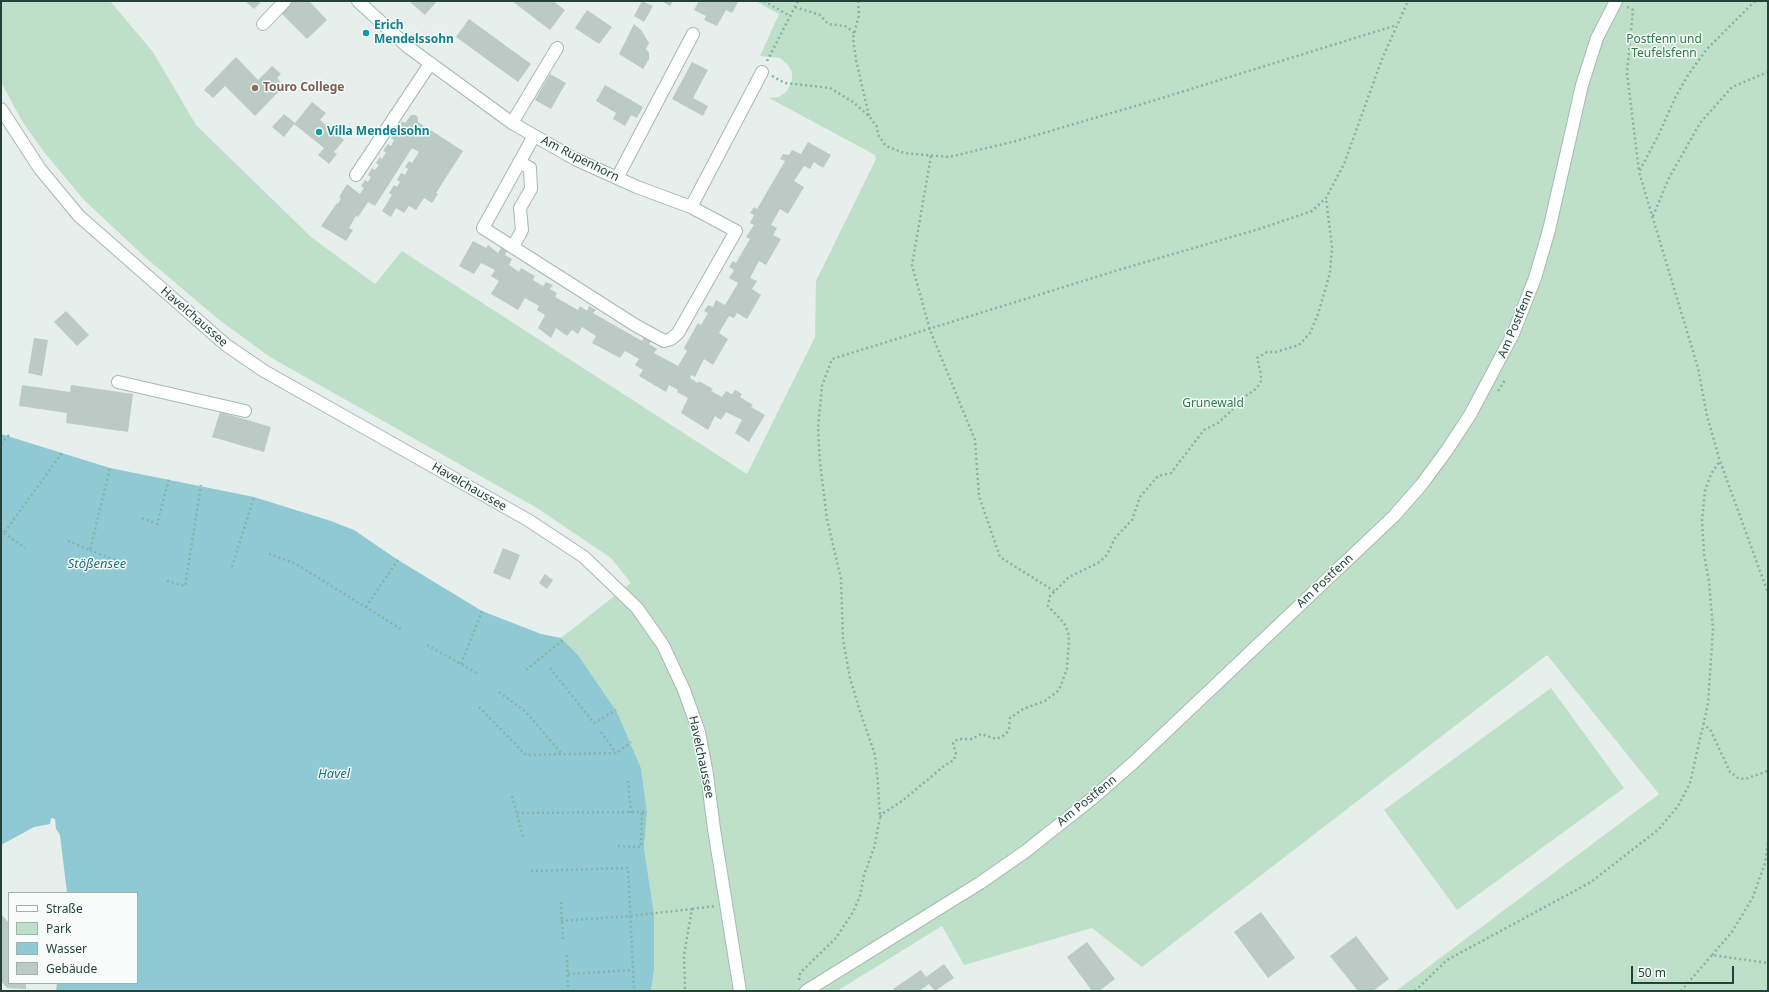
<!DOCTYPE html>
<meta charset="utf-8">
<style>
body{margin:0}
#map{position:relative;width:1769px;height:992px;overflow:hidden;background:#e6efeb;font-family:"Noto Sans",sans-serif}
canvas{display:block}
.frame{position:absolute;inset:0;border:2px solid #24423a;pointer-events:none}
.legend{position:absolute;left:8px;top:892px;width:130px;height:92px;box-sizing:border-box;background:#f7fbf9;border:1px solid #a3b1ad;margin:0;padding:5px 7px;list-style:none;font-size:12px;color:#24423a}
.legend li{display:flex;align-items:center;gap:8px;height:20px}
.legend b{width:20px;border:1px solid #a3b1ad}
.scale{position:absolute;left:1631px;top:966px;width:103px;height:18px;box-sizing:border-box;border:2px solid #24423a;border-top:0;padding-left:5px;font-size:12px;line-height:14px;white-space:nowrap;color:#24423a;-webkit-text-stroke:3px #f7fbf9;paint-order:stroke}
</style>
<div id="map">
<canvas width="1769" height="992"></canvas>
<div class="frame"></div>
<ul class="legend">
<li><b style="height:5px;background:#fff"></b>Straße</li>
<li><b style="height:11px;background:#bfe0c8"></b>Park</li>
<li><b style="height:11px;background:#8ec9d4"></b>Wasser</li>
<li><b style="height:11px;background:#bbcac4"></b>Gebäude</li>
</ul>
<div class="scale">50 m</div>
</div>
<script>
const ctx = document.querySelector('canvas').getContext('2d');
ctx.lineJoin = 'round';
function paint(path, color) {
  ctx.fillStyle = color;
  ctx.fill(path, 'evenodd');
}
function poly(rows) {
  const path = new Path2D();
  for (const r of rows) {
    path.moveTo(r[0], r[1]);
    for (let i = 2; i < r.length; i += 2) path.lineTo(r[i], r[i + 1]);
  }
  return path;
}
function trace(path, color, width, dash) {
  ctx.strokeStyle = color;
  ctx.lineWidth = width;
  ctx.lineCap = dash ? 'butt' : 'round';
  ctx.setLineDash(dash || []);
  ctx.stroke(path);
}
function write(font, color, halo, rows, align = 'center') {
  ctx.font = font + ' "Noto Sans",sans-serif';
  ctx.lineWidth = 3;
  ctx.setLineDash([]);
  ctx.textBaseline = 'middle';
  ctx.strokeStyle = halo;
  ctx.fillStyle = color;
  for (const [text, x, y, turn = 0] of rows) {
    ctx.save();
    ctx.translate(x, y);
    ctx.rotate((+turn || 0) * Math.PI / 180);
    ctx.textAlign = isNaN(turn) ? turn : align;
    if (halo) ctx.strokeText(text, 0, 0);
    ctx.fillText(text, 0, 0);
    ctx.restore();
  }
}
const green = poly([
 [1,1,110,1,153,52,196,125,311,237,375,284,402,251,747,474,815,337,816,281,876,159,875,155,769,98,779,97,787,91,792,81,792,72,787,64,780,58,760,56,779,14,755,1,1768,1,1768,991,1396,991,1659,794,1547,655,1142,967,1092,928,964,965,942,926,837,991,651,991,654,970,654,914,644,848,647,812,641,768,617,712,578,655,561,638,631,583,611,558,537,508,270,357,218,319,145,257,84,200,44,152,22,121,1,82],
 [1551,688,1624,788,1457,910,1384,810]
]);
const water = poly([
 [1,434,110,468,254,497,331,521,354,530,398,560,482,611,541,634,561,638,578,655,617,712,641,768,647,812,644,848,654,914,654,970,651,991,56,991,57,983,137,983,137,893,67,893,60,835,56,829,55,819,51,818,50,824,34,827,1,845]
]);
const building = poly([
 [245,1,262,1,254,9],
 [294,1,309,1,327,20,307,39,281,13],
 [409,1,437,1,425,15],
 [512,1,553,1,565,10,550,30],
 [642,1,653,6,644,22,634,16],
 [661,1,673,1,670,6],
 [699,1,737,1,738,2,732,13,726,10,717,26,704,20,706,16,694,10],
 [587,10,612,27,599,44,575,28],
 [469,19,531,64,518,82,456,37],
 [634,24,641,30,649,43,646,49,649,53,649,59,643,69,619,54],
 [236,57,258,80,272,66,281,74,277,78,284,86,255,116,225,86,213,98,204,90],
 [692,62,708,70,693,98,708,106,703,116,672,99],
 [550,74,566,83,551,109,535,100],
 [605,85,643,107,637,118,631,115,625,126,613,119,616,113,596,101],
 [312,102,326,113,320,120,344,140,334,152,337,154,329,164,318,155,324,148,294,124,284,137,272,127,284,114,295,123],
 [411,115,416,115,418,118,418,122,463,151,436,193,438,194,432,203,424,198,416,210,409,206,404,213,396,208,391,217,382,211,392,195,389,193,394,185,397,187,400,182,397,180,401,173,405,175,408,169,405,167,409,161,412,163,419,152,412,148,375,206,368,202,358,217,356,216,349,228,353,230,346,241,321,226,337,203,338,204,341,198,339,197,347,184,360,194,364,188,361,186,365,180,368,182,371,177,368,175,372,168,375,170,379,165,376,163,380,157,382,159,386,152,383,151,388,144,391,146,394,140,391,138,395,132,398,134,401,129,399,127,402,121,405,123],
 [808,142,831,155,823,168,814,162,810,169,804,166,794,181,804,187,788,214,780,209,771,225,777,228,773,235,781,239,766,265,759,261,750,278,757,281,752,289,761,295,747,319,737,313,734,318,729,316,719,333,728,339,713,365,704,359,695,377,691,375,690,378,698,383,699,381,713,389,711,391,722,397,726,391,732,394,735,390,742,394,740,397,753,405,751,407,765,415,749,442,735,433,742,420,726,412,721,420,715,416,708,430,681,413,688,398,677,392,678,390,669,385,666,392,639,376,643,370,635,365,639,359,625,351,620,358,592,343,596,336,582,327,578,334,572,330,567,336,556,328,551,338,538,328,545,315,537,310,539,306,525,298,518,310,491,294,499,281,491,276,495,270,481,263,474,274,459,266,473,241,486,248,488,245,498,253,501,248,507,251,505,255,512,259,509,265,519,272,521,268,535,276,533,280,543,286,546,282,553,285,550,289,557,293,555,297,578,310,580,306,587,311,589,306,596,310,593,313,642,341,644,337,652,341,649,344,657,349,654,353,678,366,687,351,684,348,698,323,701,325,708,313,704,311,708,305,713,307,716,300,725,305,738,283,729,278,734,270,729,267,733,261,736,263,750,239,746,237,754,225,750,223,754,215,750,213,754,207,757,209,785,161,780,159,783,154,789,155,792,150,801,154],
 [66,311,89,335,77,346,54,322],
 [34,338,48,340,42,376,28,373],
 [22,385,70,392,71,385,133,394,128,432,66,423,67,413,19,406],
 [220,412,271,427,264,452,212,437],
 [503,548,520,555,510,580,493,573],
 [545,574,553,580,547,589,539,583],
 [1261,912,1295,958,1268,978,1234,932],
 [1,914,9,923,9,983,26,983,26,989,7,988,1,981],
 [1356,936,1389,979,1373,991,1358,991,1330,956],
 [1087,942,1115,979,1099,991,1092,991,1067,957],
 [944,964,954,978,935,991,929,984,919,991,894,991,893,989,921,970,926,977]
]);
const path = poly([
 [764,1,790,16],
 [858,1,859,15,853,38,856,60,869,116],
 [1755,1,1707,49,1688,75,1675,98,1659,134,1639,172,1698,368,1707,416,1720,461,1768,593],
 [795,7,820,15,828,24,845,26,855,33],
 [1627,7,1633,10,1627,73,1639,171],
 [767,61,798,1],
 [772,76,785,83,830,88,853,102,869,116,877,127,878,135,886,146,904,153,949,157,1016,141,1149,102,1397,25],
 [931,156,912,265,930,330,975,440,979,496,1000,557,1054,591],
 [1653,216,1669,178,1700,123,1732,87,1768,72],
 [1498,391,1505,380],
 [1,444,9,435],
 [142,518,157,524,169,479],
 [1,531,4,533,62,453],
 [4,533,25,548],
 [68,541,90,550,110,468],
 [90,550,115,560],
 [269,554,296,564,401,629],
 [232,567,254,497],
 [167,581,185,586,201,485],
 [366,607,398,560],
 [427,645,477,673],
 [461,664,482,611],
 [550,668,594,723,616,710],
 [526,670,563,640],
 [499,692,526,712,562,754],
 [479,707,526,755,617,753,631,742],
 [1703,723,1711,731,1730,772,1738,778,1745,779,1768,771],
 [601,732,616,753],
 [628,781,631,813],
 [512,796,523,837],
 [517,813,647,812],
 [880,817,882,814,902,801,944,766,954,760,956,754,953,743,958,739,972,739,981,734,996,739,1001,737,1006,734,1009,729,1010,718,1023,709,1045,701,1059,690,1067,669,1069,640,1068,632,1064,623,1048,606,1050,596,1069,577,1098,563,1104,558,1108,553,1115,538,1132,520,1140,497,1158,476,1171,473,1204,430,1218,423,1231,411,1239,401,1257,388,1261,381,1261,374,1257,358,1267,352,1276,352,1299,345,1310,333,1318,314,1330,273,1332,247,1326,198],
 [618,846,641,847,642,812],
 [531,871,628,868,634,990],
 [561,902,563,941],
 [692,909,715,906],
 [561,921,630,916,692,909,684,955,685,991],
 [567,955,568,991],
 [1712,955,1732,932,1753,897,1765,863,1768,843],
 [568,974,633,970],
 [799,980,800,974,803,970,836,938,853,912,860,896,864,875,874,848,880,818,878,784,875,755,859,708,850,678,843,640,841,579,827,519,820,463,818,428,822,386,832,359,1125,268,1259,229,1312,211,1326,198,1344,164,1382,59,1408,1],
 [1415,991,1447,960,1591,882,1659,829,1678,806,1690,783,1708,704,1713,629,1709,581,1704,554,1702,520,1705,491,1711,474,1720,461],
 [1681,991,1712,955,1768,963]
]);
const minor = poly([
 [358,1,408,47,512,123,575,159,637,187,691,207,762,72],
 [263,24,285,1],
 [1,109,40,169,79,216,226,345,264,371,528,520,584,557,637,608,663,645,684,690,699,732,707,774,714,829,740,991],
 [512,123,557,48],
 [534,136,483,228,635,325,664,341,671,339,678,333,736,231,691,207],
 [356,175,430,64],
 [617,178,693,34],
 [513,247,522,230,520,208,531,189,530,168,519,162],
 [118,382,245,411],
 [806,991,980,883,1026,851,1094,797,1133,763,1394,516,1422,484,1447,450,1470,415,1513,334,1535,278,1549,230,1582,85,1597,38,1616,1]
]);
const markers = [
 [366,33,4,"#0f9aa8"],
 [255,88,4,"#8d6e63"],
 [319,132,4,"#0f9aa8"]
];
const cultureNames = [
 ["Erich",374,26],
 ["Mendelssohn",374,40],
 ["Villa Mendelsohn",327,132]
];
const parkNames = [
 ["Postfenn und",1664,40],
 ["Teufelsfenn",1664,54],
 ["Grunewald",1213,404]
];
const educationNames = [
 ["Touro College",263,88]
];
const streetNames = [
 ["Am Rupenhorn",580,159,27],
 ["Havelchaussee",194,317,41],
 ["Am Postfenn",1516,324,-67],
 ["Havelchaussee",469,487,30],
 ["Am Postfenn",1325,581,-43],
 ["Havelchaussee",701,757,78],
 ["Am Postfenn",1087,801,-39]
];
const waterNames = [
 ["Stößensee",97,564],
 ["Havel",334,774]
];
paint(green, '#bfe0c8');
paint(water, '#8ec9d4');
paint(building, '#bbcac4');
trace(minor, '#a8b8b2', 14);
trace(path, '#86b3a5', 2.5, [2, 3]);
trace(minor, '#fff', 12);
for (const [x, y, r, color] of markers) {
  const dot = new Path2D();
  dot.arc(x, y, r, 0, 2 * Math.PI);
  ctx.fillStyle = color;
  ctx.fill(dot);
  trace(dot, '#f7fbf9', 1.5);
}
write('bold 12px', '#0d838f', '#f7fbf9', cultureNames, 'left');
write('12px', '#2d7a4b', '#f7fbf9', parkNames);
write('bold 12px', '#785e54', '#f7fbf9', educationNames, 'left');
write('12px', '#24423a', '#f7fbf9', streetNames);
write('italic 13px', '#1c6f80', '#f7fbf9', waterNames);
</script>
